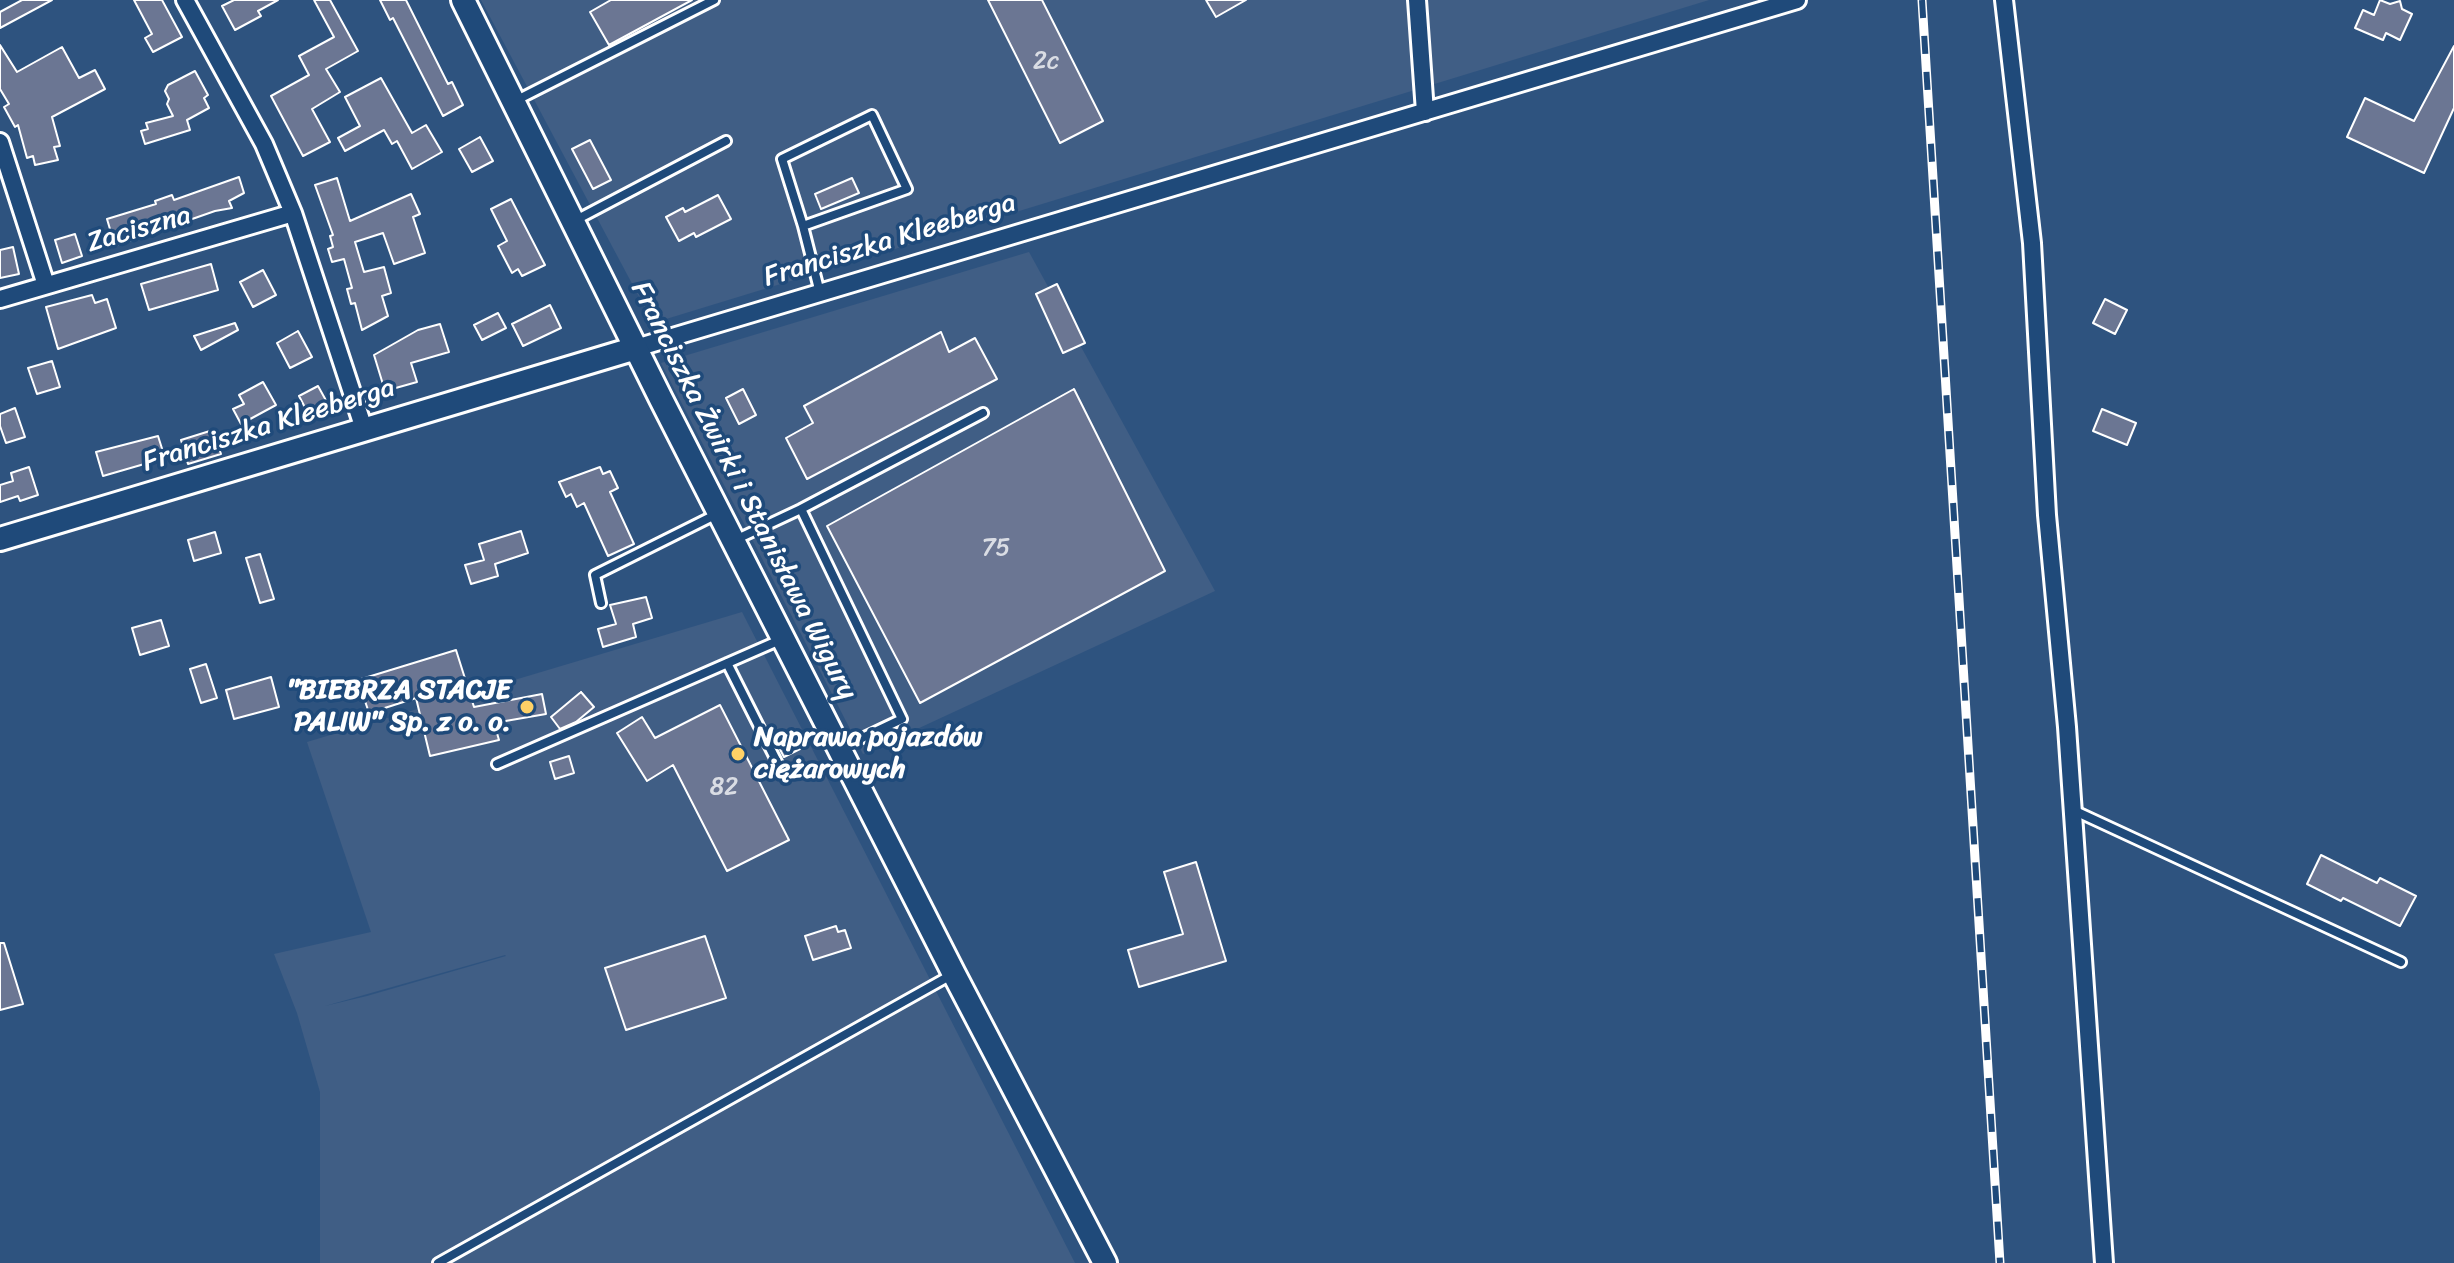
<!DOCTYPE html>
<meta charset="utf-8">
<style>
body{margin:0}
canvas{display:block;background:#2e537f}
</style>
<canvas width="2454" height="1263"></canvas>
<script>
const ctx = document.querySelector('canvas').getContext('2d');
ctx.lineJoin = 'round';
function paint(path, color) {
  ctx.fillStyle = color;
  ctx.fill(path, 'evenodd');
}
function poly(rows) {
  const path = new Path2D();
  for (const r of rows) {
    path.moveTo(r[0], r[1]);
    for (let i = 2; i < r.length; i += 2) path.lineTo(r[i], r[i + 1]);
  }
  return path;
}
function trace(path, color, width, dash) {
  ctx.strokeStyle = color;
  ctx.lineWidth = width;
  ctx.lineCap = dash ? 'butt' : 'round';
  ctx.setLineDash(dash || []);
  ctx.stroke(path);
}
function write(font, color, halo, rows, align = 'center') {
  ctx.font = font + ' Sriracha,sans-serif';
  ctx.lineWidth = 7;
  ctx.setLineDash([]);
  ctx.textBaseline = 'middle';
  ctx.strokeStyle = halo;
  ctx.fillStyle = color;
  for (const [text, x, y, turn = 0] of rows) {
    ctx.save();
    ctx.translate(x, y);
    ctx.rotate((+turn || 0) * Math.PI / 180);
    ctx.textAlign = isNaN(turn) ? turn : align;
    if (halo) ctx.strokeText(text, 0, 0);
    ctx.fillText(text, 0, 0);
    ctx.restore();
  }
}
const built = poly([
 [481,0,1709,0,653,323],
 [1029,252,1215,591,863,754,661,363],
 [742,612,1075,1263,320,1263,320,1092,297,1013,274,954,371,932,307,742],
 [506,956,367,996,325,1006,505,955]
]);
const building = poly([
 [22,0,52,0,0,28,0,12,22,0],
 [134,0,162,0,182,37,153,52,145,38,152,34,134,0],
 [234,0,278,0,258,11,261,16,235,30,222,6,234,0],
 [314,0,330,0,358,51,326,69,340,92,312,109,330,142,303,156,271,96,309,75,299,56,334,37,314,0],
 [380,0,406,0,448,84,452,82,463,105,443,116,393,18,390,20,380,0],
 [611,0,692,0,609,45,590,12,611,0],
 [988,0,1042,0,1103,121,1060,143,988,0],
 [1206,0,1246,0,1216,17,1206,0],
 [2380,0,2390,4,2400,1,2402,9,2412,14,2400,40,2386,33,2383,40,2355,28,2363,10,2374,15,2380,0],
 [0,45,17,72,62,47,79,78,95,70,105,89,52,117,60,146,54,147,58,160,35,165,33,156,27,158,18,125,15,127,4,107,9,104,0,89,0,45],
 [2454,46,2454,108,2424,173,2347,137,2365,98,2414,121,2454,46],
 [195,71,208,95,204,98,209,108,187,120,190,130,145,144,141,131,148,129,146,123,173,116,167,104,169,99,165,91,168,85,195,71],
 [381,78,412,133,426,125,442,152,412,169,397,141,392,144,384,130,345,151,338,138,360,126,345,97,381,78],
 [480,137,493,161,472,172,459,149,480,137],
 [590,140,611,180,593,189,572,149,590,140],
 [239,177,244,193,229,201,232,208,215,211,115,246,107,219,156,204,155,201,172,195,174,200,239,177],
 [337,178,350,221,411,194,420,214,413,217,425,253,394,264,383,233,355,242,364,272,384,267,391,293,382,296,388,316,362,330,355,303,351,304,347,289,352,288,344,259,332,262,328,249,333,247,330,236,333,235,315,185,337,178],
 [852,178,859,193,821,209,815,194,852,178],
 [718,195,731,219,696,237,694,233,679,241,666,217,683,208,685,212,718,195],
 [511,199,545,265,522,276,518,269,512,273,498,246,507,241,491,209,511,199],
 [75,234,82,256,62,263,55,240,75,234],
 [13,247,19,274,0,278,0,250,13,247],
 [211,264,218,290,149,310,141,284,211,264],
 [263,270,276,295,253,307,240,282,263,270],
 [1057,284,1085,343,1063,353,1036,294,1057,284],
 [92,295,95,303,107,299,116,328,58,349,46,307,92,295],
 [2105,299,2127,310,2115,334,2093,323,2105,299],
 [550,305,561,328,523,346,512,324,550,305],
 [498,313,506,328,482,340,474,325,498,313],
 [235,323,238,330,201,350,194,336,235,323],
 [440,324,449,352,411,363,417,382,385,391,374,355,418,330,440,324],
 [298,331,312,357,290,368,277,343,298,331],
 [941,332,949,352,975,338,997,379,807,479,786,438,813,423,804,406,941,332],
 [52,361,60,387,37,394,28,368,52,361],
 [263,382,276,405,241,424,233,409,244,404,239,395,263,382],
 [318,386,328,404,309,415,299,396,318,386],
 [743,389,756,415,739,424,726,398,743,389],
 [1074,389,1165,571,920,703,827,526,1074,389],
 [15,408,25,437,6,443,0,426,0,414,15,408],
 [2102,409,2136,423,2127,445,2093,431,2102,409],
 [213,430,221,454,188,464,181,440,213,430],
 [158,436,165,458,103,476,96,452,158,436],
 [29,467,38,495,20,501,18,496,0,502,0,485,13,481,11,473,29,467],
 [600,467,603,474,610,471,618,488,610,492,634,544,608,556,584,503,577,507,571,494,566,497,559,482,600,467],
 [521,531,528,553,495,564,498,576,471,584,465,565,484,560,479,544,521,531],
 [215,532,221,553,194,561,188,540,215,532],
 [260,554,274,599,260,603,246,558,260,554],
 [646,597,652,618,633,624,636,637,603,647,598,629,616,624,610,605,646,597],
 [161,620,169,646,140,655,132,628,161,620],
 [456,650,474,707,542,694,546,714,494,723,499,740,430,756,416,698,369,713,358,680,456,650],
 [206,664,217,698,201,703,190,669,206,664],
 [271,677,279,707,234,719,226,690,271,677],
 [581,692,594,707,576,722,560,729,551,717,581,692],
 [720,705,789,840,727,871,673,765,647,781,617,733,642,717,655,738,720,705],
 [792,732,800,749,784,757,775,740,792,732],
 [569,756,574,773,555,779,550,762,569,756],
 [2321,855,2377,883,2380,878,2416,896,2400,926,2343,898,2341,901,2307,884,2321,855],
 [1196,862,1226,961,1139,987,1128,950,1183,934,1164,872,1196,862],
 [836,926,838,932,845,930,851,948,813,960,805,936,836,926],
 [705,936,726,998,626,1030,605,968,705,936],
 [0,943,4,943,23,1004,0,1010,0,943]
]);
const path = poly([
 [668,366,677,357,676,354]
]);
const lane = poly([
 [515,101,714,0],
 [574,221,726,141],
 [803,226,782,159,872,115,907,189,803,226,820,293],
 [801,509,983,413],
 [735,540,801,509,902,719,841,748],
 [601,603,595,575,719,513],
 [727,663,781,770],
 [497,764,780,640],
 [2073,810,2401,962],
 [438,1263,953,974]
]);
const street = poly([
 [185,0,264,144,293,213,364,429],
 [1417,0,1425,112],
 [2004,0,2032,243,2047,515,2067,727,2104,1263],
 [0,142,46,285],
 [0,299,293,213],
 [636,348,1797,0]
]);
const secondary = poly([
 [463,0,661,399,954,974,1105,1263],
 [0,539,636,348]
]);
const rail = poly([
 [1922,0,2000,1263]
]);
const markers = [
 [527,707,8,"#ffd166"],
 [738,754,8,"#ffd166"]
];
const numberNames = [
 ["2c",1046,62],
 ["75",996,549],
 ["82",724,788]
];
const streetNames = [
 ["Zaciszna",139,230,-16],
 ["Franciszka Kleeberga",890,241,-17],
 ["Franciszka Kleeberga",269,426,-17],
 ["Franciszka Żwirki i Stanisława Wigury",743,491,63]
];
const poiNames = [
 ["\"BIEBRZA STACJE",511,691],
 ["PALIW\" Sp. z o. o.",511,723],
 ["Naprawa pojazdów",754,738,"left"],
 ["ciężarowych",754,770,"left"]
];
paint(built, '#405e85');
paint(building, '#6b7693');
trace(building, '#fff', 2);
trace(lane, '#fff', 14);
trace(street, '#fff', 22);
trace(secondary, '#fff', 28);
trace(path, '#fff', 3, [2, 6]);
trace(lane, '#1f4a7a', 8);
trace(street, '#1f4a7a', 16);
trace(secondary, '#1f4a7a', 22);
trace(rail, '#fff', 9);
trace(rail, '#1f4a7a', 6, [18]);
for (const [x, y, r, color] of markers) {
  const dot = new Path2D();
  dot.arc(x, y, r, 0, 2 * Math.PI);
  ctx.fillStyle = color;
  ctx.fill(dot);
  trace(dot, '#1f4a7a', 3);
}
write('24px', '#dadde4', null, numberNames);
write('28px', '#fff', '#1f4a7a', streetNames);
write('bold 28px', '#fff', '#1f4a7a', poiNames, 'right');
</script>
